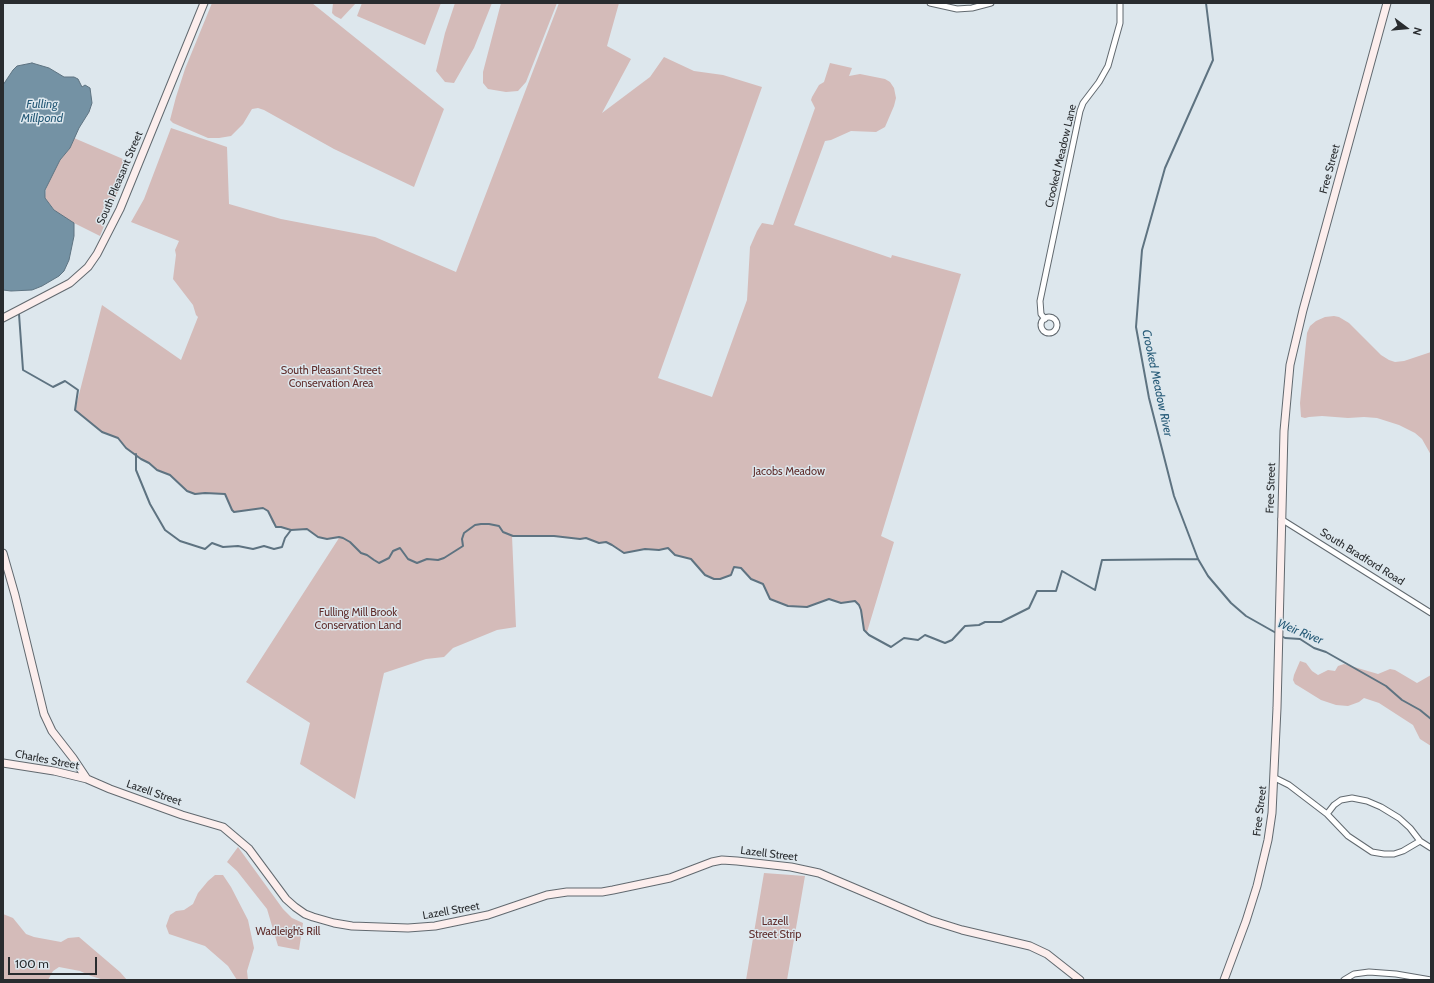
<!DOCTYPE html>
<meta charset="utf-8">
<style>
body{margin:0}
#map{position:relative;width:1434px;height:983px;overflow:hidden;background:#dde7ed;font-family:Cabin,sans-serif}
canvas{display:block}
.frame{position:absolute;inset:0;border:4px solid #292c2f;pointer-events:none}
.north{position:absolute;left:1386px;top:8px;width:40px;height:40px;-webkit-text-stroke:3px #dde7ed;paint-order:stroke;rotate:106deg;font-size:11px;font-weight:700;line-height:16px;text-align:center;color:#292c2f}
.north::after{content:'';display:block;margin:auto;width:14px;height:18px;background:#292c2f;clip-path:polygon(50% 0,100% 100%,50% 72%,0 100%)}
.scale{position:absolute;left:8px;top:957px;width:89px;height:18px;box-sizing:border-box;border:2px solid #292c2f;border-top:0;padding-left:5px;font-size:12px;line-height:14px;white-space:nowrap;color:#292c2f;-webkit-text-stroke:3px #dde7ed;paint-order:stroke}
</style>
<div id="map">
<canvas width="1434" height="983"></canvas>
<div class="frame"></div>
<div class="north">N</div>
<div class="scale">100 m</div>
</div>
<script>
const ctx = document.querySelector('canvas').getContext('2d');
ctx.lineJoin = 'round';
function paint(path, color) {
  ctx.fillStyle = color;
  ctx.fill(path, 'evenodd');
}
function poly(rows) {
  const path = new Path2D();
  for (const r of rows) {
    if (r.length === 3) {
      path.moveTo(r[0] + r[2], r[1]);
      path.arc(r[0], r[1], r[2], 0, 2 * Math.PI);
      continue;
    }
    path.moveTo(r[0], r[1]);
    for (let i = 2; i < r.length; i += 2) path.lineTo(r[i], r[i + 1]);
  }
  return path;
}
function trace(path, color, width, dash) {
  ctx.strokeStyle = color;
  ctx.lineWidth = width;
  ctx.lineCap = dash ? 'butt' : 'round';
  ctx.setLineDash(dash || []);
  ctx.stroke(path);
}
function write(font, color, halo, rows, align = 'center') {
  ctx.font = font + ' Cabin,sans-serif';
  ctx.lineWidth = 3;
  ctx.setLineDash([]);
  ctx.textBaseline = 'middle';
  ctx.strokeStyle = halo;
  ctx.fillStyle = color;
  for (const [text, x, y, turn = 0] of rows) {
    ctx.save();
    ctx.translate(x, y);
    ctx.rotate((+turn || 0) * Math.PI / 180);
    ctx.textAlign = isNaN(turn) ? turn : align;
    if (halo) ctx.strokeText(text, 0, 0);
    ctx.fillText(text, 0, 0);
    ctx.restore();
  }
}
const green = poly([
 [212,3,312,3,444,109,414,187,334,149,264,110,258,108,252,109,243,124,231,136,219,138,208,138,173,123,170,120,176,97,185,69],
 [333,3,356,3,341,19,335,16,332,13],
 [362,3,441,3,425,45,357,16],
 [455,3,492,3,474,48,454,83,445,82,436,71,445,33],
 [501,3,557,3,526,82,518,91,506,92,488,89,483,83,483,72],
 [559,3,619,3,607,46,631,59,602,113,650,77,664,57,694,71,723,75,762,87,658,378,712,397,747,300,750,247,757,231,762,223,773,225,815,108,811,100,812,97,819,85,824,82,830,63,852,68,849,76,860,74,885,79,890,82,894,88,896,98,894,106,885,127,876,132,851,131,831,140,825,141,794,225,891,258,892,255,961,274,881,536,894,542,867,632,864,629,860,608,855,601,841,603,829,599,807,607,788,606,770,599,763,584,751,579,743,569,739,567,734,567,731,575,718,580,705,575,691,559,675,555,668,548,659,550,645,549,624,553,608,543,599,543,586,538,580,539,554,536,512,536,516,627,497,630,453,648,444,657,426,659,384,673,355,799,300,764,310,723,246,682,339,538,327,539,318,537,307,529,294,530,281,527,277,528,272,522,268,511,263,508,234,512,232,510,225,494,205,493,195,494,187,491,170,475,157,470,149,463,141,459,126,448,118,438,102,432,75,410,102,305,181,360,198,317,196,315,193,305,173,279,176,255,175,250,179,241,131,222,144,199,171,128,227,147,229,204,281,219,375,237,456,272],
 [74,138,130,162,100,236,74,223,56,212,45,198,46,189,50,179,60,160,70,148],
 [1334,316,1339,317,1349,323,1381,355,1389,360,1395,362,1404,361,1431,352,1431,455,1422,439,1415,433,1399,425,1377,418,1364,417,1348,418,1322,416,1309,417,1305,418,1301,417,1300,403,1307,333,1310,326,1316,321,1325,317],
 [1300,661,1306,663,1312,671,1318,675,1328,670,1335,671,1338,666,1344,664,1378,674,1390,669,1395,670,1417,683,1431,675,1431,746,1420,739,1413,725,1379,703,1364,698,1359,702,1348,706,1336,705,1321,700,1300,687,1295,684,1293,680,1294,675],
 [238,847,283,909,292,918,303,923,299,950,278,946,267,909,237,871,227,862],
 [764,873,805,876,787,980,746,980],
 [215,875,223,875,231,887,248,920,254,948,247,971,248,980,237,980,228,966,205,946,169,934,166,926,170,915,176,911,184,910,193,904,198,893,208,881],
 [3,914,13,918,26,934,34,937,61,942,68,938,79,937,120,972,127,980,104,980,91,976,80,971,59,967,53,971,48,980,3,980]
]);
const water = poly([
 [32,63,49,68,64,77,74,77,78,79,82,87,85,85,90,88,92,103,89,112,79,128,70,148,60,160,45,190,45,198,54,210,74,223,74,236,69,260,64,271,59,276,42,286,32,290,11,291,3,290,3,85,13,70,17,66,32,63]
]);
const stream = poly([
 [1206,3,1213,60,1165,168,1142,250,1136,327,1149,398,1174,496,1198,559,1208,576,1231,603,1246,616,1285,638,1300,639,1314,648,1326,652,1386,686,1402,700,1420,710,1431,719],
 [19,314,23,370,53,387,65,381,78,390,75,410,102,432,118,438,126,448,141,459,149,463,157,470,170,475,187,491,195,494,205,493,225,494,232,510,234,512,263,508,268,511,276,527,281,527,291,530,307,529,318,537,327,539,339,537,343,538,350,542,361,553,367,555,374,560,379,563,389,558,393,551,400,548,408,559,417,563,427,559,438,560,444,558,463,546,462,539,464,533,475,525,481,524,489,524,499,526,503,532,513,536,554,536,580,539,586,538,599,543,606,542,612,545,624,553,645,549,659,550,668,548,675,555,691,559,705,575,714,579,720,579,731,575,734,567,741,568,751,579,763,584,770,599,788,606,807,607,829,599,841,603,855,601,859,605,861,610,864,630,869,635,891,647,904,638,918,640,925,635,945,643,952,640,965,626,979,625,985,622,1001,622,1029,608,1037,591,1056,591,1062,571,1095,590,1102,560,1198,559],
 [136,454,136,470,150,504,165,530,180,541,205,549,212,543,223,547,238,546,253,549,264,546,274,549,282,547,285,538,291,530]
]);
const street = poly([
 [930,3,957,9,972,8,991,3],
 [1049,325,8],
 [1045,319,1041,314,1040,301,1080,111,1083,103,1099,82,1108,66,1120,23,1120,3],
 [1281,519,1431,613],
 [1275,778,1289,785,1327,814,1334,805,1341,800,1352,798,1367,801,1381,807,1399,818,1410,828,1420,841,1403,851,1394,854,1384,854,1372,852,1348,836,1327,814],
 [1420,841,1431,848],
 [1344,980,1354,974,1369,972,1396,974,1431,980]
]);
const secondary = poly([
 [3,318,70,283,88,267,97,254,120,209,204,3],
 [3,553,15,595,44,714,52,731,73,758,87,779,110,789,182,815,223,827,249,849,286,899,295,907,305,914,313,917,334,923,352,926,408,928,435,926,488,915,547,895,567,892,602,892,613,890,670,878,712,862,722,860,737,861,791,867,819,873,930,920,962,930,1030,946,1047,954,1080,980],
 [3,763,54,771,87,779],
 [1224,980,1246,921,1257,886,1268,840,1272,813,1277,708,1284,431,1290,365,1303,310,1387,3]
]);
const streetNames = [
 ["Crooked Meadow Lane",1061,156,-77],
 ["Free Street",1330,169,-75],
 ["South Pleasant Street",120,178,-67],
 ["Free Street",1271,488,-88],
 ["South Bradford Road",1362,557,32],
 ["Charles Street",47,760,11],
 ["Lazell Street",154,793,19],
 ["Free Street",1260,811,-83],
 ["Lazell Street",769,854,7],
 ["Lazell Street",451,911,-10]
];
const parkNames = [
 ["South Pleasant Street",331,371],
 ["Conservation Area",331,384],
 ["Jacobs Meadow",789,472],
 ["Fulling Mill Brook",358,613],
 ["Conservation Land",358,626],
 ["Lazell",775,922],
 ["Street Strip",775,935],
 ["Wadleigh’s Rill",288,932]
];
const waterNames = [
 ["Fulling",42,104],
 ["Millpond",42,118],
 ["Crooked Meadow River",1157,383,78],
 ["Weir River",1300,632,22]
];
paint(green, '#d4bbb9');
paint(water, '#7492a4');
trace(water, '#5e7381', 1);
trace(stream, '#5e7381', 2);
trace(street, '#61696f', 7);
trace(secondary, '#61696f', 9);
trace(street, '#fff', 5);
trace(secondary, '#fceeed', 7);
write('11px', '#292c2f', '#dde7ed', streetNames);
write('11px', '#5f2d2b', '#dde7ed', parkNames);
write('italic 12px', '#265a77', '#dde7ed', waterNames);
</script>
